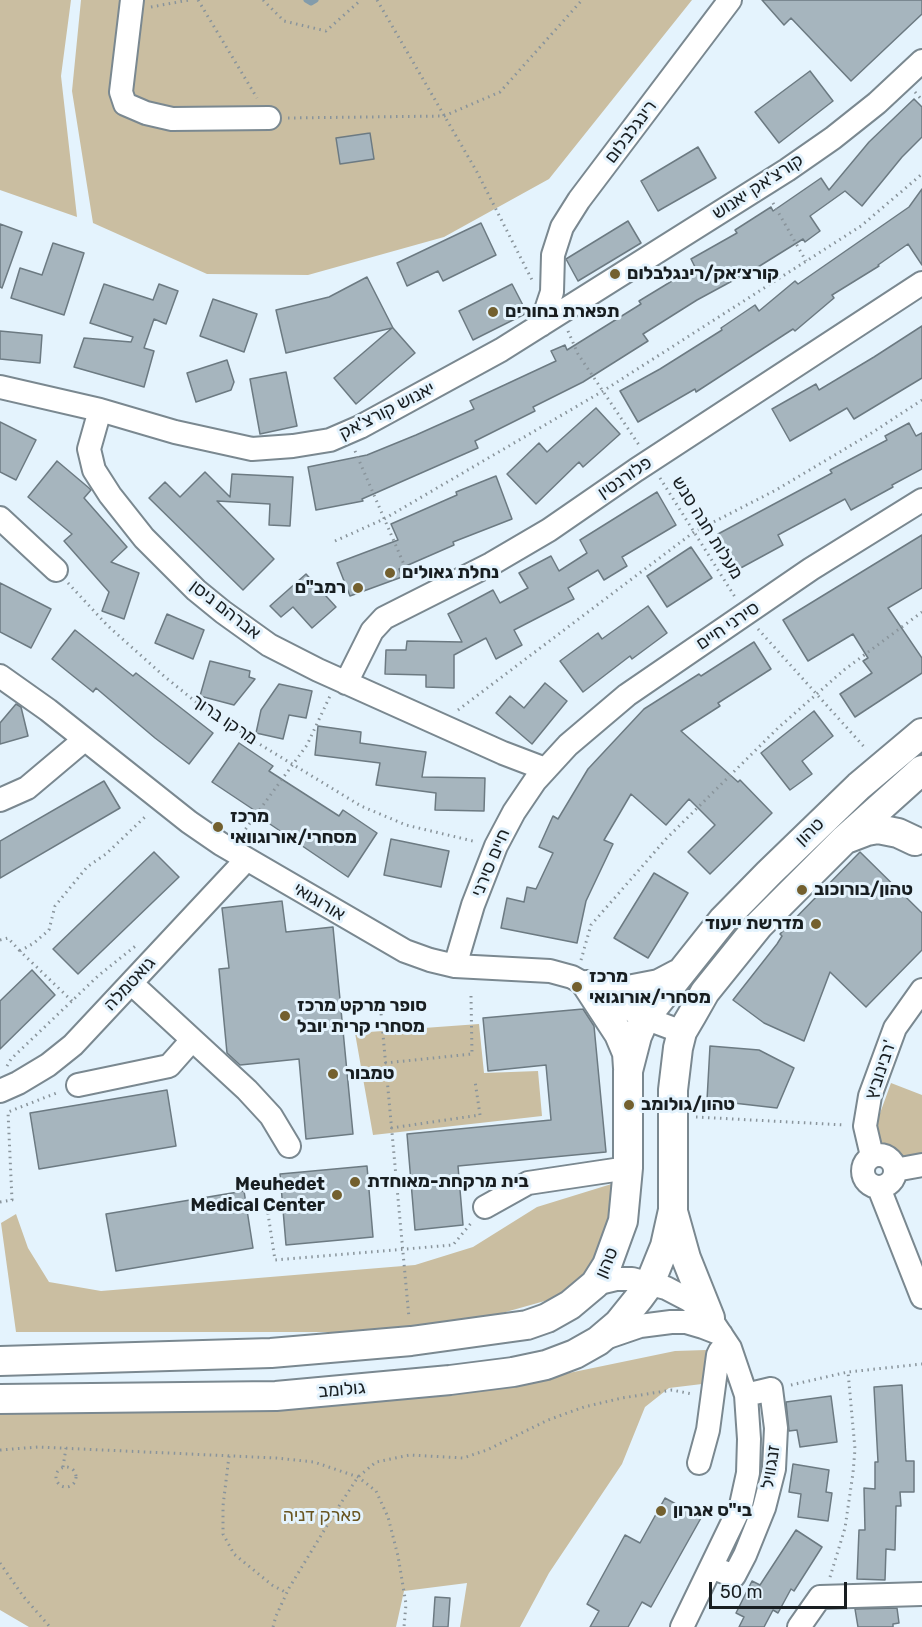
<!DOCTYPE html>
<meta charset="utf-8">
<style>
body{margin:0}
#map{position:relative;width:922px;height:1627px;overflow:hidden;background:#e4f3fd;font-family:Rubik,sans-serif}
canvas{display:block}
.scale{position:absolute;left:709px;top:1582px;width:138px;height:27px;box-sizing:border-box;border:3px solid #181e21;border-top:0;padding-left:8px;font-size:18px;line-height:21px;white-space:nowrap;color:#181e21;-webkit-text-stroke:4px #e4f3fd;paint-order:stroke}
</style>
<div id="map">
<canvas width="922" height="1627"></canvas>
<div class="scale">50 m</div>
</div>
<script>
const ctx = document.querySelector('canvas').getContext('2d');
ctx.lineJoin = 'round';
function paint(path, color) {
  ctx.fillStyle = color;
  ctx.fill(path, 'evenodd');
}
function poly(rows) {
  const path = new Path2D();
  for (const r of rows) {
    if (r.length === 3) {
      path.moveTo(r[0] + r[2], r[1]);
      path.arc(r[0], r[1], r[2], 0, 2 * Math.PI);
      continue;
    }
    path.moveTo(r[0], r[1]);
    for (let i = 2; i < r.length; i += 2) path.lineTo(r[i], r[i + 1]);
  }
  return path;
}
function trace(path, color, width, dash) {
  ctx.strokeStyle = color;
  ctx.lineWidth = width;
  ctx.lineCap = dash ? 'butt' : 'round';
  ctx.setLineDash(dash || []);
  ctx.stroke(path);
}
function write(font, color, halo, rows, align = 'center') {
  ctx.font = font + ' Rubik,Heebo,sans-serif';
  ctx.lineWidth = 6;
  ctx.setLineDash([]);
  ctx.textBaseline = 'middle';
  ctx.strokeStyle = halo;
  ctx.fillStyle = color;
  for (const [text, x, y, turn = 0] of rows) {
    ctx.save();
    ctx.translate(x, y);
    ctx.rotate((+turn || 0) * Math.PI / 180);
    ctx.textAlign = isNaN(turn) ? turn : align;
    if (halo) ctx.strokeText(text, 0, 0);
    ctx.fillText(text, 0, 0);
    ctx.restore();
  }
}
const green = poly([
 [0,0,71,0,61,76,77,217,0,190],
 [81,0,692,0,549,179,444,237,308,275,207,274,93,223,72,91],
 [479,1024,484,1073,538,1071,542,1116,373,1135,355,1033],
 [891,1083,922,1095,922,1155,897,1159,886,1151,876,1140,879,1116],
 [618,1182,600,1260,581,1280,559,1297,470,1322,377,1332,16,1332,1,1223,16,1214,28,1248,49,1282,101,1291,415,1265,473,1247,537,1207],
 [706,1350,702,1384,669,1388,645,1407,622,1464,549,1573,520,1627,460,1627,467,1583,404,1591,396,1627,29,1627,0,1610,0,1410,356,1404,482,1391,675,1351]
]);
const stream = poly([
 [306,0,311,3,316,0]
]);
const building = poly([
 [762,0,922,0,922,14,851,81,791,18,784,25,762,0],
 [810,71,833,101,779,143,755,112,810,71],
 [914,99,922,107,922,137,902,157,862,206,845,191,810,216,820,231,805,242,803,239,758,267,697,300,643,334,648,341,583,382,533,407,535,411,475,441,478,448,362,499,363,501,316,510,308,467,367,455,416,435,474,409,470,401,556,361,551,351,565,345,567,350,641,304,639,301,695,267,691,259,737,233,735,230,771,207,773,211,821,178,829,190,869,142,914,99],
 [370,133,374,159,340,164,336,138,370,133],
 [698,147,716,178,658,211,641,181,698,147],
 [922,189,922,265,908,244,878,265,879,266,832,295,834,298,795,331,793,329,696,392,695,389,638,422,620,391,660,369,722,330,721,328,755,305,759,311,795,281,798,284,909,207,922,189],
 [628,221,641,243,578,281,566,259,628,221],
 [481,223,496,255,443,281,438,271,407,286,397,263,481,223],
 [0,224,22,232,2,288,0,287,0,224],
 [53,243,84,253,64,315,11,298,20,268,42,275,53,243],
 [367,277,393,328,415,353,356,404,334,378,392,328,286,353,276,310,329,297,367,277],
 [104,284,153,300,159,284,178,291,166,324,154,319,144,348,154,351,144,387,74,367,84,338,131,342,133,337,90,323,104,284],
 [512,284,527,313,473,340,459,311,512,284],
 [213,299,257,314,244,352,200,336,213,299],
 [922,326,922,378,854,419,847,408,790,441,772,409,816,384,819,390,874,357,922,326],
 [0,331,42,335,40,363,0,359,0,331],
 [227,360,234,382,231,390,196,402,187,373,227,360],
 [286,372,297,426,260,434,250,379,286,372],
 [596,408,620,434,583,467,579,462,536,504,507,474,539,443,547,452,596,408],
 [0,422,36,440,16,480,0,472,0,422],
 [909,423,916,436,922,433,922,469,892,485,893,487,851,510,845,499,778,535,783,545,737,570,718,534,832,473,830,470,887,440,885,436,909,423],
 [57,461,89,488,91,490,84,498,127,547,111,562,139,573,124,619,102,611,109,592,64,541,72,534,28,497,57,461],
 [205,472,230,497,232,474,293,477,290,526,269,525,270,504,217,501,274,559,243,590,149,498,165,482,180,497,205,472],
 [496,476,512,519,453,542,454,545,399,569,402,577,350,596,337,563,398,540,391,524,457,495,456,492,496,476],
 [657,492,676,525,622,557,627,566,604,580,598,570,568,588,574,599,514,630,522,645,496,659,486,638,454,655,454,688,426,687,426,675,385,674,386,650,406,650,407,641,462,642,448,614,493,590,500,603,528,588,519,573,551,556,559,571,587,553,580,540,657,492],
 [922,535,922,588,888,608,922,658,922,673,855,717,840,694,872,673,863,661,868,658,853,634,808,661,783,620,922,535],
 [691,547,712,578,667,607,647,576,691,547],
 [306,574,336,607,312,628,293,607,281,617,270,606,306,574],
 [0,583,51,609,31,648,0,632,0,583],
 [648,606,667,633,632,659,630,656,583,692,560,661,598,633,602,639,648,606],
 [167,614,204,630,193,659,155,643,167,614],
 [75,630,133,676,136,673,213,733,189,764,155,738,96,688,93,692,52,659,75,630],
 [754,642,771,669,718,703,720,706,681,731,738,782,740,780,772,813,710,874,688,852,715,825,689,799,666,825,631,794,604,840,613,844,586,901,577,943,501,928,507,898,524,902,527,887,536,889,553,853,539,847,553,816,558,819,588,769,644,709,699,674,701,676,754,642],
 [210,661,250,671,249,677,255,679,234,705,200,696,210,661],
 [545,683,567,701,532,744,496,713,510,696,524,708,545,683],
 [279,684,312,691,306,718,289,715,283,739,256,733,261,710,279,684],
 [16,704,21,707,28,736,0,744,0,723,16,704],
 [814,711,833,736,802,761,812,774,790,790,761,753,814,711],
 [318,726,361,732,360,743,426,752,422,777,485,778,484,811,435,810,436,793,376,785,380,763,315,755,318,726],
 [239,743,273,766,269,771,339,816,343,810,377,833,348,877,261,818,263,816,212,782,239,743],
 [104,781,120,808,0,878,0,841,104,781],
 [391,839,449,851,441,887,384,875,391,839],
 [154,852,179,877,78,974,53,949,154,852],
 [860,852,922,913,922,950,866,1007,830,972,804,1041,764,1023,733,1000,777,944,782,936,780,934,860,852],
 [654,873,688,893,648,958,614,938,654,873],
 [282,901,286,932,333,927,353,1134,306,1139,299,1059,240,1065,227,1053,219,969,229,968,222,908,282,901],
 [32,970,55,995,0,1049,0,1001,32,970],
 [583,1009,594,1026,606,1152,458,1166,463,1225,415,1230,407,1134,551,1120,546,1065,488,1071,483,1018,583,1009],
 [710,1046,759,1050,794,1068,777,1108,707,1100,710,1046],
 [167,1090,176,1146,39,1169,30,1113,167,1090],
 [367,1166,373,1237,286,1245,280,1174,367,1166],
 [244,1191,253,1248,116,1271,106,1214,244,1191],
 [902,1385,906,1461,914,1461,914,1492,900,1492,901,1506,896,1506,895,1550,886,1549,885,1580,857,1579,859,1530,865,1530,864,1488,875,1489,875,1462,878,1462,874,1387,902,1385],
 [831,1396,837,1442,800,1447,797,1430,789,1431,786,1402,831,1396],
 [793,1464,829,1470,826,1492,832,1493,828,1521,798,1517,801,1494,789,1492,793,1464],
 [665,1498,701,1518,651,1607,642,1602,628,1627,590,1627,599,1611,587,1604,625,1535,640,1543,665,1498],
 [796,1530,822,1547,794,1591,791,1589,778,1613,773,1610,764,1627,739,1627,744,1617,736,1613,752,1581,760,1585,796,1530],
 [435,1597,450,1598,448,1627,433,1627,435,1597],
 [897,1608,899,1623,893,1624,893,1627,858,1627,855,1609,897,1608]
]);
const path = poly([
 [198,0,257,98],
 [263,0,284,21,326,31,361,0],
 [377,0,477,172,532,280],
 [151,7,189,0],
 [915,92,922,100],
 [288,118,444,116,500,92,582,0],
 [773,203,806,261],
 [568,331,578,354,639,445],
 [355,451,412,583],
 [660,478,735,597],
 [335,541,384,519,603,391,861,226,922,174],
 [68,583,107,625,165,677,201,706,256,742,361,806,406,825,477,842],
 [758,629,866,749],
 [458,710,694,532,776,490,870,434,922,400],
 [242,834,307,745,330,696],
 [0,940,8,938,20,951],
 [581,960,591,925,666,839,778,728,844,670,922,612],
 [72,1001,20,951,34,943,49,930,55,906,87,867,106,854,147,815],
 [380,1002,409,1318],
 [385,1063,472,1054,471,996],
 [7,1066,11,1059,98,976,138,944],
 [696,1117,845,1125],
 [391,1128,480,1115,475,1081],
 [0,1202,12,1200,8,1112,59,1092],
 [267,1207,275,1260,453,1245,472,1222],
 [791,1385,848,1372,922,1364],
 [0,1450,38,1447,276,1458,314,1462,358,1477,376,1491,388,1517,398,1556,406,1604,404,1627],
 [229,1456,223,1506,223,1534,234,1554,272,1585,287,1593],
 [63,1467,66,1448],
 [66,1477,10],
 [0,1563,23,1596,50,1627],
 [830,1577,845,1528,853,1473,855,1449,848,1372],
 [273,1627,276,1616,289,1588,339,1506,358,1477,376,1462,410,1455,463,1458,487,1450,548,1420,584,1407,622,1398,672,1390,692,1394]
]);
const minor = poly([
 [132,0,121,92,125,104,146,113,172,119,269,118],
 [541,325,552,292,553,255,562,227,579,200,730,0],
 [0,387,100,410,175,432,252,449,293,446,330,440,360,427,501,350,787,170,833,138,877,103,922,61],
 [100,410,89,449,94,470,110,495,144,538,196,590,223,612,269,645,318,670,503,753,545,769],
 [0,518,56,570],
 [0,676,48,710,189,822,221,844,405,951,430,960,455,966,550,971,572,977,645,1018,682,1032],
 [346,683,372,631,384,618,491,564,549,530,636,470,922,283],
 [0,800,27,788,84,740],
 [455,966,473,905,496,846,514,812,535,781,568,745,627,695,811,569,922,500],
 [131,983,247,1090,271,1116,289,1146],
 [78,1085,169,1066,192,1040],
 [0,1091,18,1083,48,1065,73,1045,246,860],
 [879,1171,16],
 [872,1156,865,1126,870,1096,895,1028,922,990],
 [895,1170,922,1165],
 [879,1188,922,1297],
 [485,1207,528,1183,628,1168],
 [595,1284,616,1279,632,1279,666,1288,689,1300,710,1318,730,1348,746,1395,749,1439,748,1473,741,1505,682,1627],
 [605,1338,640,1326,671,1322,686,1322,703,1327,721,1334],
 [699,1463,708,1430,718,1355,720,1351,730,1348],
 [711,1567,734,1576,745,1555,764,1508,774,1469,776,1428,771,1389,746,1395],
 [799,1627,820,1597,922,1594]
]);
const major = poly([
 [846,839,867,831,878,829,898,833,915,841],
 [587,985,619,1034,627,1053,628,1068],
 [587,985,612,990,628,990,659,984,678,974],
 [674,1215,686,1258,710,1318],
 [0,1361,271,1353,411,1341,527,1325,547,1318,570,1305,595,1284,607,1265,623,1221,628,1168,628,1071,637,1036,645,1018,723,920,769,873,859,786,922,733],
 [0,1399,276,1396,450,1380,513,1372,546,1365,575,1354,598,1341,618,1324,639,1298,650,1283,665,1246,673,1210,673,1090,678,1048,682,1032,692,1015,705,992,759,925,844,840,922,770]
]);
const markers = [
 [615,274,6,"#73602f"],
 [493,312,6,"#73602f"],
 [390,573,6,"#73602f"],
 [358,588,6,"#73602f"],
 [218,827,6,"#73602f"],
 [802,890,6,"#73602f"],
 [816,924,6,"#73602f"],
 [577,987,6,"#73602f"],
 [285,1016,6,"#73602f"],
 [333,1074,6,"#73602f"],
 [629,1105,6,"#73602f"],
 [355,1182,6,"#73602f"],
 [337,1195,6,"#73602f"],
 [661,1511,6,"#73602f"]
];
const streetNames = [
 ["רינגלבלום",631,132,-53],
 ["קורצ'אק יאנוש",758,187,-33],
 ["יאנוש קורצ'אק",387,411,-27],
 ["פלורנטין",625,478,-34],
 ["מעלות חנה סנש",707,528,58],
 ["אברהם ניסן",225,610,38],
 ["סירני חיים",728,626,-34],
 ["מרקו ברוך",224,720,34],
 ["טהון",810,832,-44],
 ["חיים סירני",491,863,-67],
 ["אורוגואי",319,902,31],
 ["גואטמלה",130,984,-47],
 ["רבינוביץ'",881,1070,-71],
 ["טהון",607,1263,-67],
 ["גולומב",342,1390,-5],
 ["זנגוויל",771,1467,-81]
];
const poiNames = [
 ["קורצ׳אק/רינגלבלום",627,274],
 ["תפארת בחורים",505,312],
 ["נחלת גאולים",402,573],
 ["רמב\"ם",346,588,"right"],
 ["מרכז",230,817],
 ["מסחרי/אורוגוואי",230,838],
 ["טהון/בורוכוב",814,890],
 ["מדרשת ייעוד",804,924,"right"],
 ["מרכז",589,977],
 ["מסחרי/אורוגואי",589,998],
 ["סופר מרקט מרכז",297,1006],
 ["מסחרי קרית יובל",297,1027],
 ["טמבור",345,1074],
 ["טהון/גולומב",641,1105],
 ["בית מרקחת-מאוחדת",367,1182],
 ["Meuhedet",325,1185,"right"],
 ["Medical Center",325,1206,"right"],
 ["בי\"ס אגרון",673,1511]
];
const parkNames = [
 ["פארק דניה",322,1516]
];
paint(green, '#cabea1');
trace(stream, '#839cab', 5);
paint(building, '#a6b5be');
trace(building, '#6c7a82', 1.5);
trace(minor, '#7a8890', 26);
trace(major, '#7a8890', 32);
trace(path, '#89949b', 3, [1.5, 4.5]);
trace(minor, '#fff', 22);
trace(major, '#fff', 28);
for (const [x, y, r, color] of markers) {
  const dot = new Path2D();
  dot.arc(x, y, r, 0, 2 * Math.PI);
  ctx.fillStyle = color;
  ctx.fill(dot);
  trace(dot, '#e4f3fd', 2);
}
write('18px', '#181e21', '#e4f3fd', streetNames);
write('bold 18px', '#181e21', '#e4f3fd', poiNames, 'left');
write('18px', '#695520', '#e4f3fd', parkNames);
</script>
